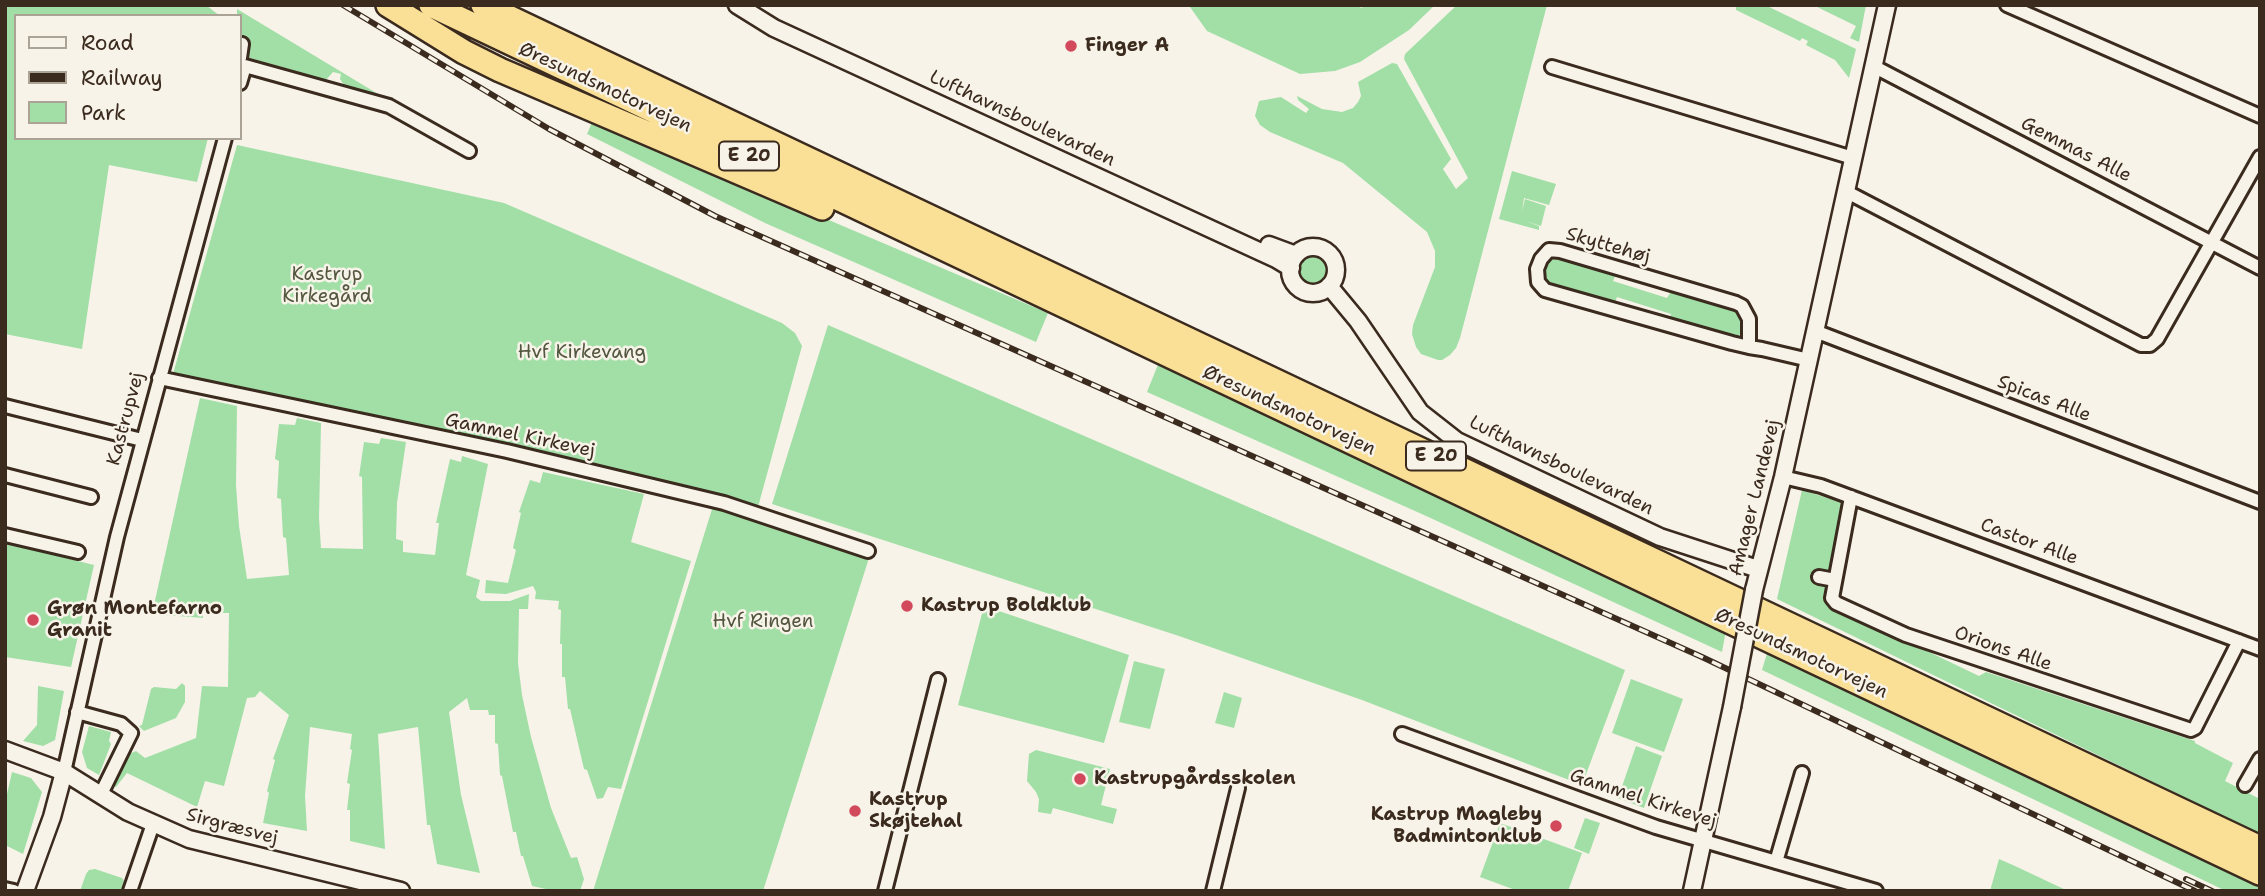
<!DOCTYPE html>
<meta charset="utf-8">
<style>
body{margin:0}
#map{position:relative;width:2265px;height:896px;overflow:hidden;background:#f7f3e8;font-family:"Shantell Sans",sans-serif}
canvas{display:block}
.frame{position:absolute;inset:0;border:7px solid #3b2a1e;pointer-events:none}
.legend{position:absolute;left:14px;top:14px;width:228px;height:126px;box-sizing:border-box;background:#f7f3e8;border:2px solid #aca397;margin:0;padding:9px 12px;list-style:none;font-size:21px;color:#3b2a1e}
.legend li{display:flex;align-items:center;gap:14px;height:35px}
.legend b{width:35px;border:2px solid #aca397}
</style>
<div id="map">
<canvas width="2265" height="896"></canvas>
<div class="frame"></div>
<ul class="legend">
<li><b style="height:9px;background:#f7f3e8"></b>Road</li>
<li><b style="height:9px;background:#3b2a1e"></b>Railway</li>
<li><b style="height:19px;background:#a1dfa7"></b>Park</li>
</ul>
</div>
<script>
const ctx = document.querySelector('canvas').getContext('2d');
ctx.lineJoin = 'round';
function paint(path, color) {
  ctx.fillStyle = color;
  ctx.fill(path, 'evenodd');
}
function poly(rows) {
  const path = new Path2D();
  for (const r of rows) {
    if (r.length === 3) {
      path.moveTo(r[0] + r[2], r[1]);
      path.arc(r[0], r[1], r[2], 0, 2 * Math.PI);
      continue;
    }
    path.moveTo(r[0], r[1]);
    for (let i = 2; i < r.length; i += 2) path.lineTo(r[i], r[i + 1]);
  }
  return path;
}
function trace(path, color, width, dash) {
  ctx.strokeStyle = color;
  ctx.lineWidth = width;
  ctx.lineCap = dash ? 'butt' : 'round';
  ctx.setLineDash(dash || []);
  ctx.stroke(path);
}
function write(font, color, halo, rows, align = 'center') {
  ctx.font = font + ' "Shantell Sans",sans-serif';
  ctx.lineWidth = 5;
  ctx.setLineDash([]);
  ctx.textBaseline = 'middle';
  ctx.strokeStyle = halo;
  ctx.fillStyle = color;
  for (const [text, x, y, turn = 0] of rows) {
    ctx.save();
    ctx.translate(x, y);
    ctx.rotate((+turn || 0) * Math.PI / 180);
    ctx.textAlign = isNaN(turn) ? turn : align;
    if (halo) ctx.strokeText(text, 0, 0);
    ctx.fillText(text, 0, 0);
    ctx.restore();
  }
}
const green = poly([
 [5,5,206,5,220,16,16,16,16,138,208,138,197,182,109,165,82,349,5,334],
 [1192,5,1359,5,1361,8,1367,5,1435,5,1409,30,1360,62,1335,71,1300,74,1207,31,1190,7],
 [1457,5,1547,5,1460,338,1456,348,1450,355,1442,360,1438,360,1421,354,1416,347,1412,334,1413,325,1435,267,1435,251,1427,232,1343,163,1270,132,1260,125,1255,116,1259,101,1281,97,1306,113,1309,109,1298,100,1297,96,1322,109,1342,112,1353,108,1358,102,1361,96,1358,82,1392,63,1397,64,1451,159,1443,169,1456,189,1468,178,1404,59,1405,54],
 [1736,5,1765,5,1856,49,1849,78,1835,60,1806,45,1808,41,1802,38,1800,41,1736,10],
 [1813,5,1866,5,1859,42,1850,38,1856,26],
 [237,9,383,97,344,85,340,79,341,74,333,72,326,80,250,58,246,53,249,41,240,39,240,16,237,16],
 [593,120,1048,313,1036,342,765,223,587,134],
 [237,145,504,203,782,323,795,333,802,346,758,507,717,494,452,434,173,374],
 [1512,171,1556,184,1549,205,1524,198,1522,211,1525,199,1546,206,1541,226,1525,221,1539,226,1539,230,1499,219],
 [1559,255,1614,272,1616,274,1613,281,1667,298,1672,290,1736,309,1744,317,1744,330,1736,339,1669,322,1671,314,1617,297,1614,307,1546,285,1542,273,1547,260,1549,257],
 [1313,271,14],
 [828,325,1625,670,1582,785,1362,700,1179,636,772,504],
 [1159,362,1726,630,1722,652,1424,515,1147,392],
 [200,398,237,406,236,485,239,526,247,579,289,575,286,538,283,537,281,499,277,498,279,461,275,459,279,424,295,425,297,418,321,423,319,518,321,548,363,549,362,477,359,476,364,442,379,444,381,438,406,442,397,503,396,539,403,541,403,552,435,555,439,523,436,523,450,459,461,462,462,456,488,464,466,575,480,580,476,597,481,601,510,601,529,594,528,609,519,609,518,663,522,695,531,737,551,808,571,858,577,857,584,879,580,891,555,891,532,886,523,856,521,856,516,832,513,832,502,776,500,775,498,744,495,743,495,715,489,715,488,710,470,710,467,698,449,712,461,795,480,873,437,864,430,825,427,825,418,727,378,734,385,849,350,841,350,810,347,810,350,784,347,783,352,750,350,749,352,734,310,727,305,796,307,831,263,823,269,793,267,791,275,760,273,759,289,715,260,691,255,697,247,698,224,786,205,781,197,807,127,773,116,787,114,786,127,755,136,751,145,758,196,738,202,686,228,687,229,613,203,613,203,618,152,614],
 [543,472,644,494,631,542,691,561,621,789,608,787,603,798,597,799,587,770,584,769,570,709,568,709,565,677,562,677,562,644,560,644,561,610,558,609,559,601,535,599,536,592,533,586,506,594,485,593,486,580,508,583,516,550,513,548,521,513,519,512,530,480,540,483],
 [1802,490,1840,502,1842,506,1825,596,1827,603,1979,676,1986,672,2195,741,2195,743,2233,763,2225,781,2260,799,2260,834,1777,599],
 [713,506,754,517,869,558,763,891,593,891],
 [5,543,94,565,71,667,5,657],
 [984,606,1129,655,1104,743,958,705],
 [1768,650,2260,885,2260,891,2226,891,1762,670],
 [1134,661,1165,669,1150,729,1119,722],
 [1631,679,1683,699,1664,752,1612,733],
 [182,683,185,686,185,702,176,718,144,731,139,726,142,725,151,689,154,687,176,689],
 [38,686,64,691,55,740,43,746,23,741,37,725],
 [1224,692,1242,698,1234,728,1215,723],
 [89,726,111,732,109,741,111,744,99,775,87,768,82,752],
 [1636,746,1662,756,1644,808,1618,798],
 [1036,750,1110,769,1101,805,1117,809,1113,824,1053,808,1051,814,1038,812,1039,799,1036,792,1027,781,1029,754],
 [12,772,31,778,42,792,23,854,5,845,5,803],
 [1585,818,1600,823,1589,854,1574,848],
 [1500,823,1582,853,1568,891,1518,891,1480,877],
 [1999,859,2015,866,2068,891,1990,891],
 [95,869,122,878,124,881,121,891,80,891,86,874,89,870]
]);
const minor = poly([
 [2007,5,2260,116],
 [240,58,242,44],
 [245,66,389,106,469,151],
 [1873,66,2260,268],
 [1552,67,1853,158],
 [240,83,245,66],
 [1845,191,2141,345,2150,345,2157,339,2260,157],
 [1815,331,2260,502],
 [1749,347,1749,319,1742,306,1736,303,1560,251,1549,250,1541,259,1537,269,1538,282,1545,290,1732,343,1749,347,1762,349,1809,360],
 [159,378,507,451,724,503,868,551],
 [5,406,142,440],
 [5,475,91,497],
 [1783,477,1821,486,2260,649],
 [1851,497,1832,598,1836,603,1906,635,2191,730,2195,728,2239,641],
 [5,535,78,552],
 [1819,577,1835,580],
 [77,712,121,724,131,733,100,796],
 [1402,734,1656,827,1876,891],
 [64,772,117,537,225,138],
 [2245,785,2260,759],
 [1776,862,1802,773],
 [5,889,14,891],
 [130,891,153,824],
 [885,891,938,680],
 [1213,891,1238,788]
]);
const tertiary = poly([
 [737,5,774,28,1276,259,1291,268],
 [1269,245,1296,255],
 [1313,270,23],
 [1329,286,1358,321,1420,412,1457,441,1660,537,1758,569],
 [1754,590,1783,477,1887,5],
 [5,750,64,772,128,812,189,839,401,891],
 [25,891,52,817,64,772],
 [1692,891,1732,707]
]);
const motorway = poly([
 [388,5,464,52,500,70,822,208],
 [431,5,2260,873],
 [483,5,2260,848]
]);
const rail = poly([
 [343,5,549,129,715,216,1702,657,2195,891],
 [2186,879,2212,891]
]);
const tertiaryBridge = poly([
 [1732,707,1754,590]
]);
const markers = [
 [1071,46,7,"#d1495b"],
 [907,606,7,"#d1495b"],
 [33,620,7,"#d1495b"],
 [1080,779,7,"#d1495b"],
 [855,811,7,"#d1495b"],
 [1556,826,7,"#d1495b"]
];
const shields = [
 [749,156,60],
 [1436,456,60]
];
const shieldNames = [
 ["E 20",749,156],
 ["E 20",1436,456]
];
const poiNames = [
 ["Finger A",1085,46],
 ["Kastrup Boldklub",921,606],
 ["Grøn Montefarno",47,609],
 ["Granit",47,631],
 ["Kastrupgårdsskolen",1094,779],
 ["Kastrup",869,800],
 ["Skøjtehal",869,822],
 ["Kastrup Magleby",1542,815,"right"],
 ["Badmintonklub",1542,837,"right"]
];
const streetNames = [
 ["Øresundsmotorvejen",605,88,25],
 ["Lufthavnsboulevarden",1022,119,25],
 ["Gemmas Alle",2076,150,27],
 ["Skyttehøj",1608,246,16],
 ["Spicas Alle",2044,399,21],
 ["Øresundsmotorvejen",1289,411,25],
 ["Kastrupvej",126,419,-75],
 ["Gammel Kirkevej",520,436,12],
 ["Lufthavnsboulevarden",1561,466,26],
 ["Amager Landevej",1755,498,-76],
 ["Castor Alle",2029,542,20],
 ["Orions Alle",2003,649,19],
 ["Øresundsmotorvejen",1801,654,25],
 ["Gammel Kirkevej",1643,799,18],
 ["Sirgræsvej",232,827,15]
];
const parkNames = [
 ["Kastrup",327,275],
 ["Kirkegård",327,297],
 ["Hvf Kirkevang",582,353],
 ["Hvf Ringen",763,622]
];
paint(green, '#a1dfa7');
trace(minor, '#3b2a1e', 18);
trace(tertiary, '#3b2a1e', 21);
trace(motorway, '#3b2a1e', 28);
trace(minor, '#f7f3e8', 12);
trace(tertiary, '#f7f3e8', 16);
trace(motorway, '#fadf96', 23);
trace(rail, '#3b2a1e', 6);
trace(rail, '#f7f3e8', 3.5, [10]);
trace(tertiaryBridge, '#3b2a1e', 21, []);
trace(tertiaryBridge, '#f7f3e8', 16);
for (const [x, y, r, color] of markers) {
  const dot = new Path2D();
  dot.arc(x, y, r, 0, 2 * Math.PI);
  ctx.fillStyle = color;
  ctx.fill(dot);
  trace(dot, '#f7f3e8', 2.5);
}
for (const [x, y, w] of shields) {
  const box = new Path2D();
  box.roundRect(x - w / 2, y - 14.5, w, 29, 5);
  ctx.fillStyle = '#f7f3e8';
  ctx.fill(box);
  trace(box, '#3b2a1e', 2);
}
write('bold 18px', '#3b2a1e', null, shieldNames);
write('bold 19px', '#3b2a1e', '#f7f3e8', poiNames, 'left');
write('19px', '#3b2a1e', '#f7f3e8', streetNames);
write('19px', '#545740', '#f7f3e8', parkNames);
</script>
